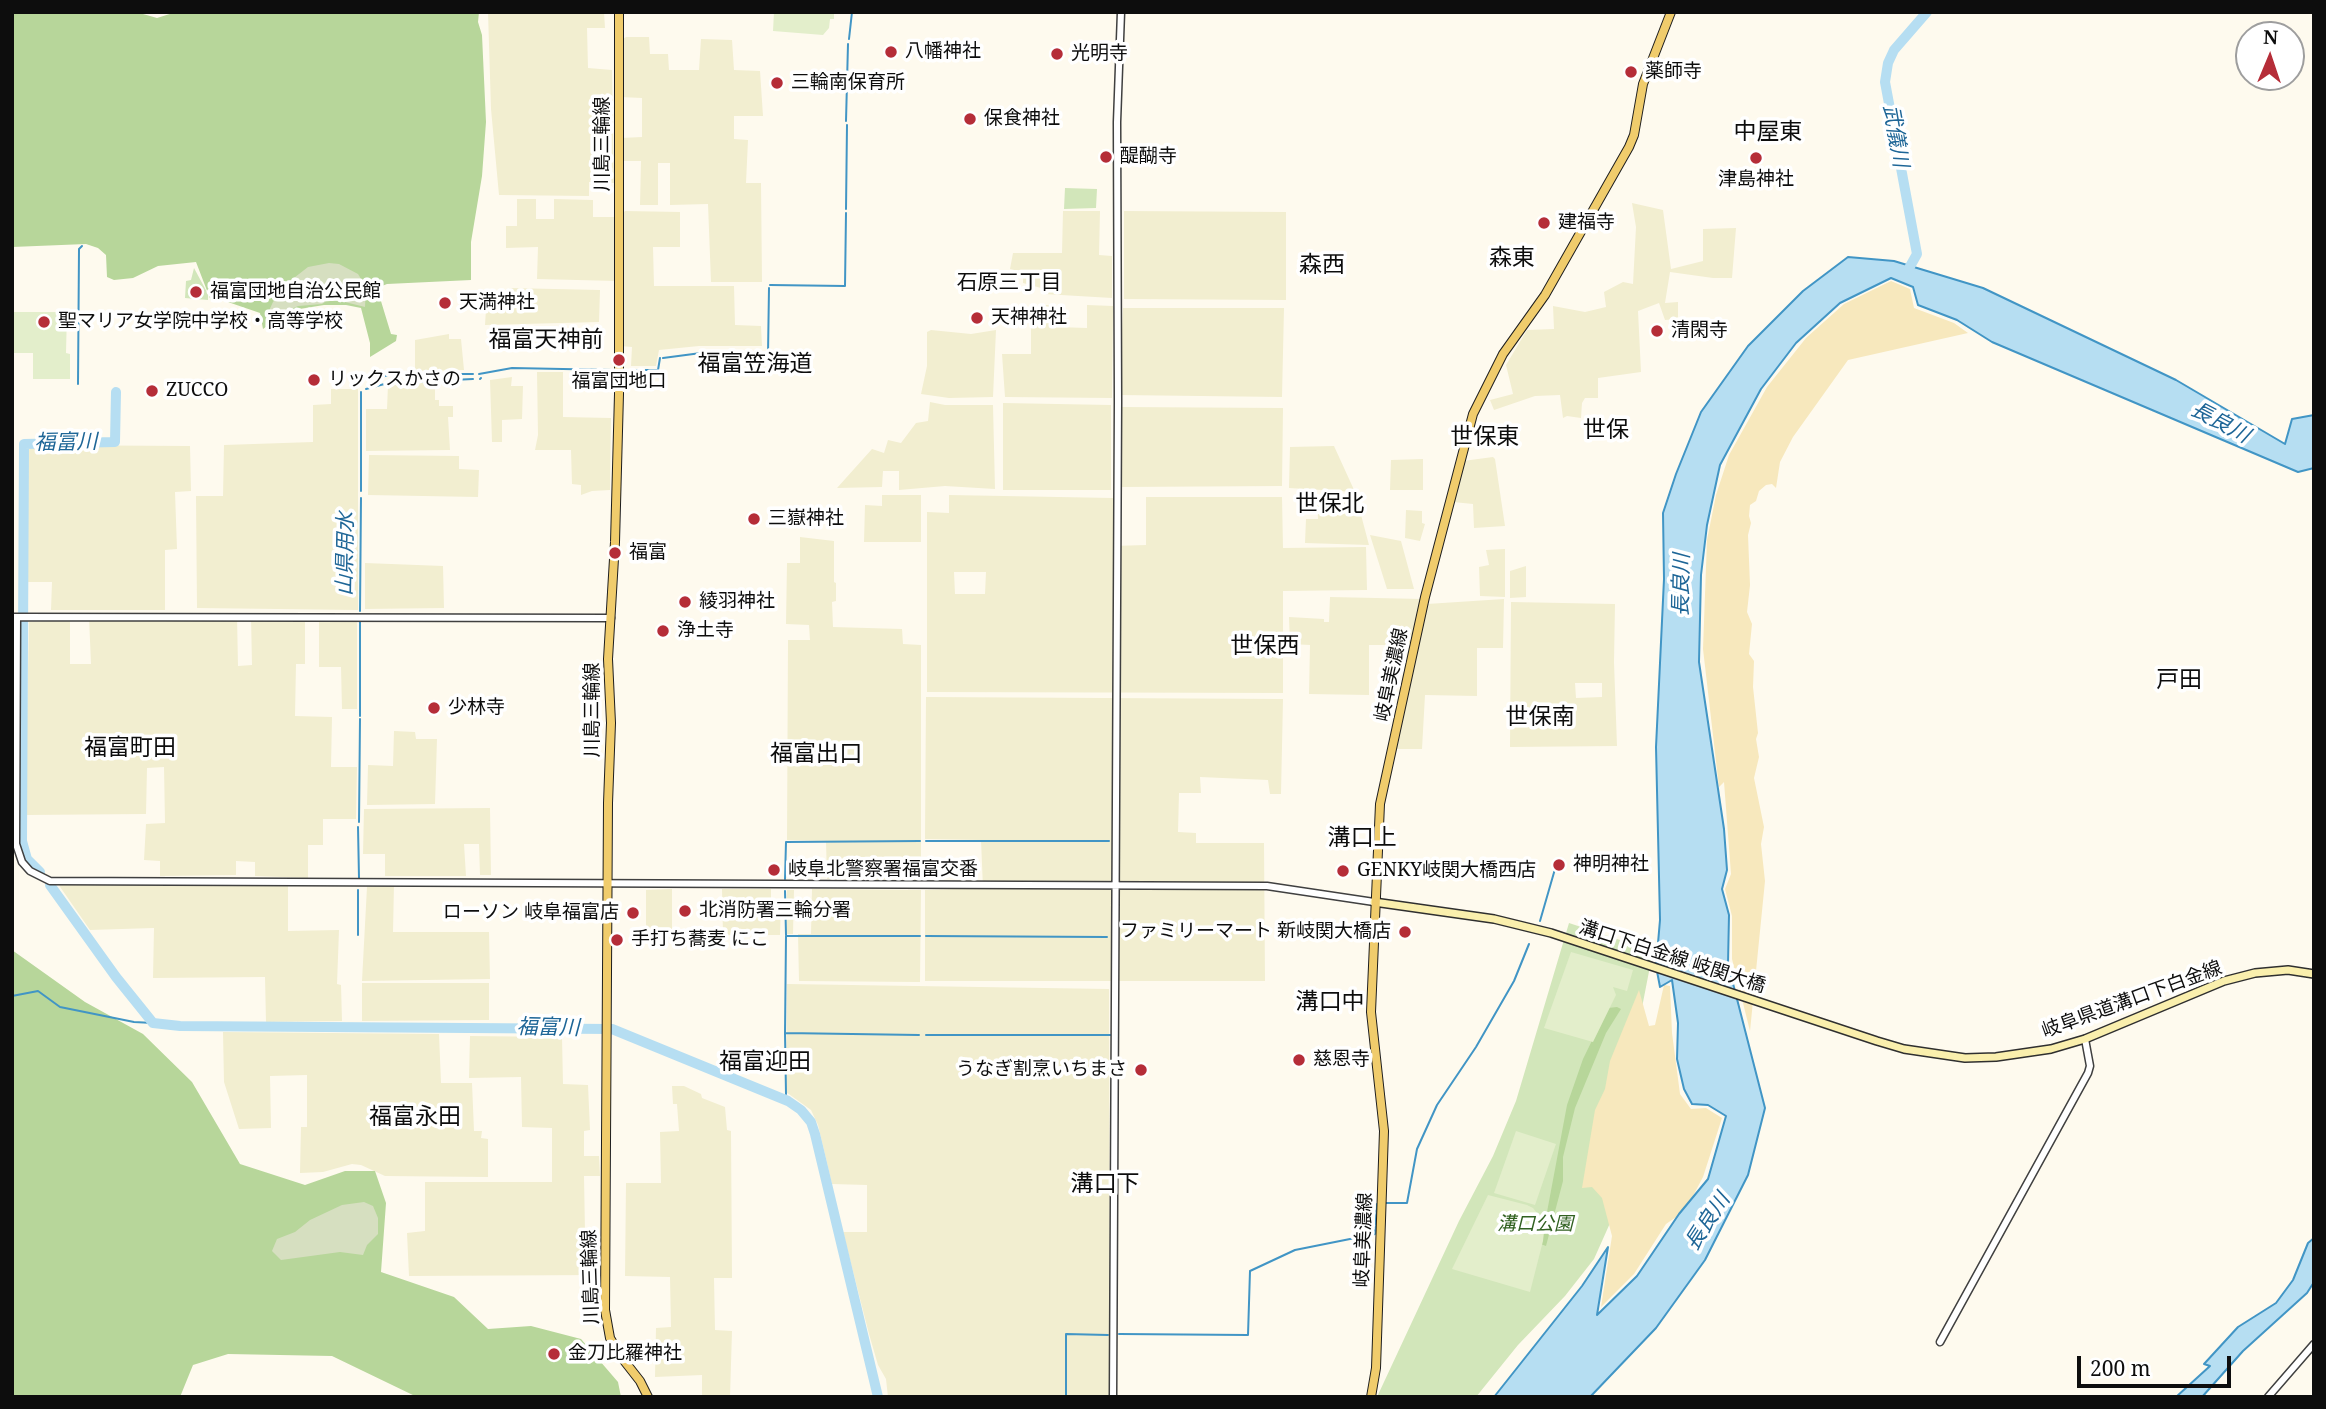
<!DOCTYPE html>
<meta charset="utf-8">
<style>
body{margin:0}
#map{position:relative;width:2326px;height:1409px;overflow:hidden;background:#fefaee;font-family:"Noto Serif",serif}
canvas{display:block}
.frame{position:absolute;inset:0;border:14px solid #0d0d0d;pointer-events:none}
.north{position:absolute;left:2235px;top:21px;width:70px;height:70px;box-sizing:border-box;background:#fff;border:2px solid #9e9e9e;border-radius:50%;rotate:2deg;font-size:19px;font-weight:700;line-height:28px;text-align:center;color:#0d0d0d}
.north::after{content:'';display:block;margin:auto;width:24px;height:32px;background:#b52d38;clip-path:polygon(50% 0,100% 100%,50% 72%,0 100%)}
.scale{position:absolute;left:2077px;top:1356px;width:154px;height:32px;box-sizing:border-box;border:4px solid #0d0d0d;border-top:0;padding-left:9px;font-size:21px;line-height:24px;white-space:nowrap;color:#0d0d0d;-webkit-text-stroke:5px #fff;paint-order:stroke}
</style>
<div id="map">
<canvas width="2326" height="1409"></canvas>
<div class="frame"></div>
<div class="north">N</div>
<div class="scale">200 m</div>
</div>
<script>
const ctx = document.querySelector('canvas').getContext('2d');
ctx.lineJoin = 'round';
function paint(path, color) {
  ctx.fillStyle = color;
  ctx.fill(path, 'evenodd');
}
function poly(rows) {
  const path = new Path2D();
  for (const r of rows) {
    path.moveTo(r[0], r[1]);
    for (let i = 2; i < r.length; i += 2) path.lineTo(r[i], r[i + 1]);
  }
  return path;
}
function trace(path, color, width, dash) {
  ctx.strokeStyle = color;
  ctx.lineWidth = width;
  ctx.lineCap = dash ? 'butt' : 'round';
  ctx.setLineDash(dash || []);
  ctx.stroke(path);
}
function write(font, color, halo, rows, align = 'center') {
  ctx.font = font + ' "Noto Serif","Noto Sans JP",serif';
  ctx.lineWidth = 7;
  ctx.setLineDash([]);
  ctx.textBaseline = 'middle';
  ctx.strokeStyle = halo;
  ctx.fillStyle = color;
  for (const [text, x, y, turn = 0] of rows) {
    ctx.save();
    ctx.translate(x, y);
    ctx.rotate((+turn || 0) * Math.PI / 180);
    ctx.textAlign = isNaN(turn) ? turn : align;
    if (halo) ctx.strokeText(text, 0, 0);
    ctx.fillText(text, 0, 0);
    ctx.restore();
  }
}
const farmland = poly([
 [488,12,604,12,605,28,587,28,588,68,612,70,614,183,589,182,589,196,499,195,491,109],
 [626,37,649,37,650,54,668,54,669,70,699,70,701,39,732,40,734,70,760,71,763,116,734,116,734,139,748,140,746,183,761,183,762,282,711,282,708,204,670,205,670,163,658,163,658,205,640,205,641,161,621,161,621,138,642,137,642,98,620,97,623,39],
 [517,199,536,199,536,219,554,219,554,199,593,200,593,217,615,217,617,281,537,279,538,247,506,248,506,226,517,226],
 [1632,203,1663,210,1671,269,1703,261,1703,229,1736,228,1732,278,1713,278,1670,272,1665,303,1678,302,1678,319,1665,320,1659,303,1638,311,1641,372,1598,378,1598,398,1585,398,1582,403,1581,418,1567,416,1563,418,1560,395,1535,396,1494,410,1490,400,1513,394,1506,365,1527,330,1554,329,1553,306,1585,312,1606,307,1604,292,1623,282,1633,284,1636,227],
 [625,211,680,212,680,247,653,247,654,286,734,286,735,325,761,326,762,346,699,346,659,350,656,366,631,366,632,347,620,346,623,213],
 [1063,211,1100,211,1099,255,1112,256,1112,298,1044,294,1041,288,1023,283,1023,272,1010,269,1013,253,1062,253],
 [1124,211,1286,212,1286,300,1124,299],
 [509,288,600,290,599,322,485,325,486,309,508,308],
 [1043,305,1057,305,1057,327,1087,328,1087,305,1113,306,1112,398,1005,397,1002,354,1031,354,1031,324,1042,322],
 [1123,308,1284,308,1282,397,1119,395],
 [931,330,971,334,996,330,993,397,949,398,921,394,927,366,927,332],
 [449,334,449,339,461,339,464,370,415,371,415,340],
 [537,372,563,372,563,417,611,418,610,490,592,491,581,495,581,485,572,484,571,450,535,450,538,435],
 [512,377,511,386,523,386,522,419,502,420,502,442,492,442,490,380],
 [435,382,435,400,439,400,439,406,453,406,453,417,448,417,450,450,366,451,366,409,387,409,388,385],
 [331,389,358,389,358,610,197,608,196,496,223,496,224,445,313,442,313,405,331,404],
 [930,402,945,405,993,405,995,489,945,486,899,490,899,471,883,471,882,487,837,488,872,449,884,453,888,440,901,443,916,423,928,421],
 [1003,403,1111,405,1111,490,1003,490],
 [1122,407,1283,408,1282,486,1120,487],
 [28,445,190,446,191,491,175,492,177,549,165,550,165,610,51,610,52,582,24,582],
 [1334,446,1355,492,1289,488,1290,447],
 [369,455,459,456,459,469,479,470,478,497,368,495],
 [1493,457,1495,459,1505,526,1474,528,1473,504,1453,502,1463,461],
 [1423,459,1423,490,1390,490,1391,460],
 [882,495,921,495,921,542,864,542,865,505,882,506],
 [949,495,1113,498,1113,546,1146,545,1146,497,1282,497,1283,548,1366,547,1367,590,1283,591,1283,693,927,692,927,512,949,513],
 [954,572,986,572,985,594,955,594],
 [1317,495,1356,496,1369,545,1305,543,1306,519,1318,519],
 [1406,510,1422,511,1422,523,1425,524,1420,541,1405,538],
 [1370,535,1401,541,1414,589,1387,589],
 [800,537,834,541,834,582,836,583,836,601,832,602,833,627,902,629,903,644,921,645,921,880,827,879,826,841,787,840,788,640,810,640,809,625,786,624,787,563,800,563],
 [1505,549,1505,597,1480,596,1479,567,1489,565,1486,550],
 [365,563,443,566,444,608,365,609],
 [1526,566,1526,597,1510,598,1510,571],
 [1330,597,1422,599,1412,645,1369,645,1369,695,1309,694,1310,645,1290,644,1289,617,1324,619,1324,622,1329,622],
 [1504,599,1503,648,1477,648,1477,696,1425,695,1422,749,1394,749,1427,604],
 [1511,602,1615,604,1614,662,1617,746,1510,747],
 [1575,683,1602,683,1602,697,1576,698],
 [237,616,238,666,252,665,251,617,305,618,305,664,296,664,295,716,332,717,331,767,357,767,356,819,323,819,323,845,308,845,308,878,255,876,255,862,236,861,236,875,160,876,160,861,144,860,146,824,165,823,164,767,147,768,146,814,25,815,29,622,70,620,70,664,91,664,89,617],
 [319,617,357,617,357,709,342,709,341,667,319,667],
 [926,697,1283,699,1281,794,1270,794,1268,780,1200,777,1201,793,1179,793,1178,832,1196,833,1196,843,1264,843,1265,981,925,981,925,890,983,888,981,840,925,839],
 [394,731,415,732,416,739,437,739,435,804,367,805,368,765,393,766],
 [490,808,491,875,480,875,479,844,464,844,466,876,385,876,385,854,363,854,364,809],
 [56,881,288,885,288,931,339,930,337,984,341,985,342,1021,266,1022,265,977,153,978,154,928,90,930],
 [394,884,393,932,489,932,490,979,362,981,367,887],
 [672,889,672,935,646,934,646,890],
 [722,889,771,889,771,901,781,901,780,935,723,935],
 [812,889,921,890,920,982,799,981,798,934,811,934],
 [787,890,794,890,793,934,786,934],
 [362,983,489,983,489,1020,362,1021],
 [787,984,1109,989,1110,1397,888,1397,886,1379,878,1365,869,1334,843,1232,867,1232,867,1185,832,1184,818,1125,811,1110,786,1092],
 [223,1032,439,1034,441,1083,472,1083,474,1131,482,1131,481,1138,488,1139,488,1177,385,1176,361,1165,352,1164,323,1172,300,1173,301,1127,307,1127,307,1075,270,1076,271,1128,239,1129,224,1082],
 [470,1036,562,1037,563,1084,588,1085,590,1130,584,1131,584,1156,599,1156,600,1176,584,1176,585,1232,598,1232,598,1275,409,1276,407,1233,425,1231,425,1182,552,1182,552,1128,522,1127,521,1077,469,1078],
 [672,1086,684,1086,701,1094,702,1098,725,1107,727,1130,731,1131,732,1278,714,1278,715,1330,732,1331,730,1397,702,1397,702,1375,655,1377,656,1328,671,1327,670,1277,625,1276,626,1183,661,1183,660,1132,679,1131,677,1104,673,1104]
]);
const green = poly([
 [1065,188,1097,189,1096,208,1064,209],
 [194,268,208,294,208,300,185,298,186,281,191,280],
 [1569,923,1653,951,1638,1028,1619,1203,1594,1259,1565,1296,1518,1345,1476,1397,1377,1397,1459,1221,1493,1156,1516,1101]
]);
const forest = poly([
 [12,12,136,12,157,18,176,12,479,12,478,22,482,35,486,122,482,176,471,242,471,280,387,284,377,288,391,334,397,335,396,341,370,357,370,343,361,308,346,305,324,305,287,311,263,329,260,313,225,301,211,301,196,262,158,266,133,278,114,280,107,277,106,255,98,248,86,244,12,247],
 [12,950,85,1002,143,1034,192,1082,240,1164,305,1185,345,1171,375,1171,386,1203,381,1272,454,1297,488,1329,531,1326,581,1339,618,1382,621,1397,417,1397,332,1356,228,1354,193,1365,180,1397,12,1397],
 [1617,1007,1621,1009,1606,1033,1575,1108,1563,1157,1563,1181,1546,1246,1538,1243,1547,1212,1567,1105,1583,1059,1608,1008]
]);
const sand = poly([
 [1891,281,1910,289,1914,308,1954,323,1968,333,1848,360,1793,437,1780,462,1776,488,1772,484,1766,485,1759,491,1756,501,1750,505,1749,516,1751,523,1748,535,1750,585,1747,612,1752,624,1749,654,1754,661,1753,687,1758,733,1756,739,1759,757,1754,778,1764,827,1761,844,1765,881,1750,1031,1732,959,1732,916,1725,889,1731,874,1724,782,1719,787,1703,649,1707,540,1716,495,1729,455,1767,387,1806,338,1844,304],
 [1664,985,1670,986,1672,1033,1680,1094,1691,1109,1706,1108,1722,1118,1703,1177,1685,1211,1666,1224,1634,1274,1601,1307,1612,1236,1602,1198,1592,1187,1582,1188,1595,1110,1605,1089,1610,1061,1639,990,1649,1026,1655,1025]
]);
const cemetery = poly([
 [329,263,339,264,358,274,366,287,365,307,341,301,328,300,322,304,298,306,277,316,265,327,267,315,273,302,290,281,308,267],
 [364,1202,373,1206,378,1218,378,1234,367,1245,363,1255,340,1252,281,1260,272,1251,277,1239,295,1232,310,1220,342,1205]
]);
const pitch = poly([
 [774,12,834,12,834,19,830,19,829,28,823,35,773,31],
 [12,312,67,312,66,353,70,354,70,379,33,379,33,353,12,353],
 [1571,952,1633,970,1627,991,1613,987,1616,995,1593,1042,1544,1028],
 [1516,1131,1556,1144,1535,1205,1494,1193],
 [1488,1195,1527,1205,1533,1208,1545,1223,1543,1241,1530,1292,1452,1269]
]);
const water = poly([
 [1848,257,1894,261,1983,288,2176,380,2285,444,2292,419,2314,415,2314,468,2298,472,1992,342,1957,320,1918,305,1913,287,1891,278,1840,303,1796,343,1761,389,1720,465,1707,525,1701,575,1699,662,1724,829,1727,870,1722,889,1729,915,1728,964,1765,1108,1748,1175,1705,1260,1656,1328,1590,1397,1494,1397,1582,1286,1608,1247,1597,1315,1637,1276,1679,1214,1708,1179,1726,1116,1708,1105,1692,1104,1684,1089,1677,1059,1678,1023,1672,980,1660,987,1656,966,1660,920,1656,747,1664,579,1663,513,1676,474,1701,412,1748,346,1803,291,1848,257],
 [2314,1238,2314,1282,2307,1293,2243,1351,2202,1397,2176,1397,2210,1366,2204,1364,2238,1327,2276,1303,2293,1280,2308,1243,2314,1238]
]);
const stream = poly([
 [849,39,852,12],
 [846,121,848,44],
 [846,209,847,125],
 [770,285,845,286,846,213],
 [768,354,769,288],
 [663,358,701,353,764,354],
 [623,370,658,370,660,358],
 [414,374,473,374],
 [479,374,512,368,614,370],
 [480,379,481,378],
 [373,380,388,375,409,374],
 [78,384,79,249,82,246],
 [366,389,388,383,473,379],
 [361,392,361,491],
 [360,611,361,498],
 [360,716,360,621],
 [359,822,360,719],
 [358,827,359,878],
 [926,841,1109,841],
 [785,879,786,842,920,841],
 [785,891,786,935],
 [1540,921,1555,869],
 [358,935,358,890],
 [926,936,1107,937],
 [12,996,38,991,60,1007,134,1022,153,1023],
 [785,1033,786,936,920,936],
 [926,1035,1111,1035],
 [786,1094,785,1033,919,1035],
 [784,1099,785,1097],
 [1386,1203,1407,1203,1417,1149,1437,1105,1476,1047,1514,981,1529,944],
 [1119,1334,1248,1335,1250,1271,1295,1250,1375,1234,1377,1204],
 [1066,1397,1066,1334,1108,1335]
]);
const river = poly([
 [1908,270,1917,254,1885,82,1888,63,1894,50,1927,12],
 [40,872,27,859,22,841,24,444,115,442,116,392],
 [50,885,116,977,153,1023,180,1026,612,1029,788,1101,801,1110,811,1122,815,1134,878,1397]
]);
const tertiary = poly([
 [12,617,17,617,16,844,22,862,30,871,50,881,1267,886,1374,902],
 [17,617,611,618],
 [1940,1342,2088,1073,2090,1066,2085,1039],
 [1113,1397,1118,402,1117,122,1121,12],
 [2268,1397,2314,1344]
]);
const secondary = poly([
 [1374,902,1494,919,1551,933,1877,1041,1904,1049,1965,1058,1996,1057,2051,1049,2085,1039,2224,981,2255,973,2288,970,2314,974]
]);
const primary = poly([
 [619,12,619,394,615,542,608,659,611,723,608,803,605,1310,610,1338,622,1358,640,1381,648,1397],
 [1371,1397,1376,1368,1384,1131,1371,1012,1380,804,1425,597,1473,414,1503,354,1545,295,1629,147,1634,135,1643,84,1671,12]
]);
const markers = [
 [891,52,7,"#b52d38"],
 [1057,54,7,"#b52d38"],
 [1631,72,7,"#b52d38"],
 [777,83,7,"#b52d38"],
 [970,119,7,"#b52d38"],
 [1106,157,7,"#b52d38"],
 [1756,158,7,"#b52d38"],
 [1544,223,7,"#b52d38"],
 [196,292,7,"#b52d38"],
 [445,303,7,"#b52d38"],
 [977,318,7,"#b52d38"],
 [44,322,7,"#b52d38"],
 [1657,331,7,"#b52d38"],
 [619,360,7,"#b52d38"],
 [314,380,7,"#b52d38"],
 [152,391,7,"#b52d38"],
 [754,519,7,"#b52d38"],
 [615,553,7,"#b52d38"],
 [685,602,7,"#b52d38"],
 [663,631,7,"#b52d38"],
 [434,708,7,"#b52d38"],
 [1559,865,7,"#b52d38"],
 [774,870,7,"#b52d38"],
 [1343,871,7,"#b52d38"],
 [685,911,7,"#b52d38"],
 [633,913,7,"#b52d38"],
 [1405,932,7,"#b52d38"],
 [617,940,7,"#b52d38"],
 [1299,1060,7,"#b52d38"],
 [1141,1070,7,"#b52d38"],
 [554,1354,7,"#b52d38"]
];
const poiNames = [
 ["八幡神社",905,52],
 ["光明寺",1071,54],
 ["薬師寺",1645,72],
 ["三輪南保育所",791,83],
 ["保食神社",984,119],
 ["醍醐寺",1120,157],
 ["津島神社",1756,180,"center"],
 ["建福寺",1558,223],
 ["福富団地自治公民館",210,292],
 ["天満神社",459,303],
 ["天神神社",991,318],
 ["聖マリア女学院中学校・高等学校",58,322],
 ["清閑寺",1671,331],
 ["リックスかさの",328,380],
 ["福富団地口",619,382,"center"],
 ["ZUCCO",166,391],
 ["三嶽神社",768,519],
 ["福富",629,553],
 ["綾羽神社",699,602],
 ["浄土寺",677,631],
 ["少林寺",448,708],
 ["神明神社",1573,865],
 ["岐阜北警察署福富交番",788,870],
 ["GENKY岐関大橋西店",1357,871],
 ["北消防署三輪分署",699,911],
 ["ローソン 岐阜福富店",619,913,"right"],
 ["ファミリーマート 新岐関大橋店",1391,932,"right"],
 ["手打ち蕎麦 にこ",631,940],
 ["慈恩寺",1313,1060],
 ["うなぎ割烹いちまさ",1127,1070,"right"],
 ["金刀比羅神社",568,1354]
];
const streetNames = [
 ["川島三輪線",603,144,-90],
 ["岐阜美濃線",1392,675,-78],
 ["川島三輪線",593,710,-90],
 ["溝口下白金線 岐関大橋",1672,957,18],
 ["岐阜県道溝口下白金線",2132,1000,-20],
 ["岐阜美濃線",1364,1240,-88],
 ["川島三輪線",591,1277,-92]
];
const parkNames = [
 ["溝口公園",1535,1225]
];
const waterNames = [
 ["武儀川",1895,136,80],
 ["長良川",2220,423,28],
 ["福富川",66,443,-1],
 ["山県用水",346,554,-89],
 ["長良川",1682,585,-89],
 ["福富川",548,1028,1],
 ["長良川",1708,1222,-57]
];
const neighbourhoodNames = [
 ["石原三丁目",1009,283]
];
const quarterNames = [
 ["中屋東",1768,132],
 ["森東",1512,258],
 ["森西",1322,265],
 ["福富天神前",546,340],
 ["福富笠海道",755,364],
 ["世保",1606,430],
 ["世保東",1485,437],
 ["世保北",1330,504],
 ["世保西",1265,646],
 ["戸田",2179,680],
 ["世保南",1540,717],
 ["福富町田",130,748],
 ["福富出口",816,754],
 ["溝口上",1362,838],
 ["溝口中",1330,1002],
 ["福富迎田",765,1062],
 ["福富永田",415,1117],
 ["溝口下",1105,1184]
];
paint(farmland, '#f2eed0');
paint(green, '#d2e6ba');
paint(forest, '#b7d69a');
paint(sand, '#f7e8bd');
paint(cemetery, '#d6dfc0');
paint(pitch, '#e3eecb');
paint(water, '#b6def2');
trace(water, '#4195c5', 2);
trace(stream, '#4195c5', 2);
trace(river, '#b6def2', 10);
trace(tertiary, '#404040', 9);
trace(secondary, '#2f2f2f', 10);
trace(primary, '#1e1e1e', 10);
trace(tertiary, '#fff', 6);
trace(secondary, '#faefad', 7);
trace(primary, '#f0cc6c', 8);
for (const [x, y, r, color] of markers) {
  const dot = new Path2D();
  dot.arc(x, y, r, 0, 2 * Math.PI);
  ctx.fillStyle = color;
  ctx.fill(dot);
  trace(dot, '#fff', 2.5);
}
write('19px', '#0d0d0d', '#fff', poiNames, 'left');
write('19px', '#0d0d0d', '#fff', streetNames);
write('italic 19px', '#316121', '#fff', parkNames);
write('italic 21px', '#1e6697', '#fff', waterNames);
write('21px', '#0d0d0d', '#fff', neighbourhoodNames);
write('23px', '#0d0d0d', '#fff', quarterNames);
</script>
